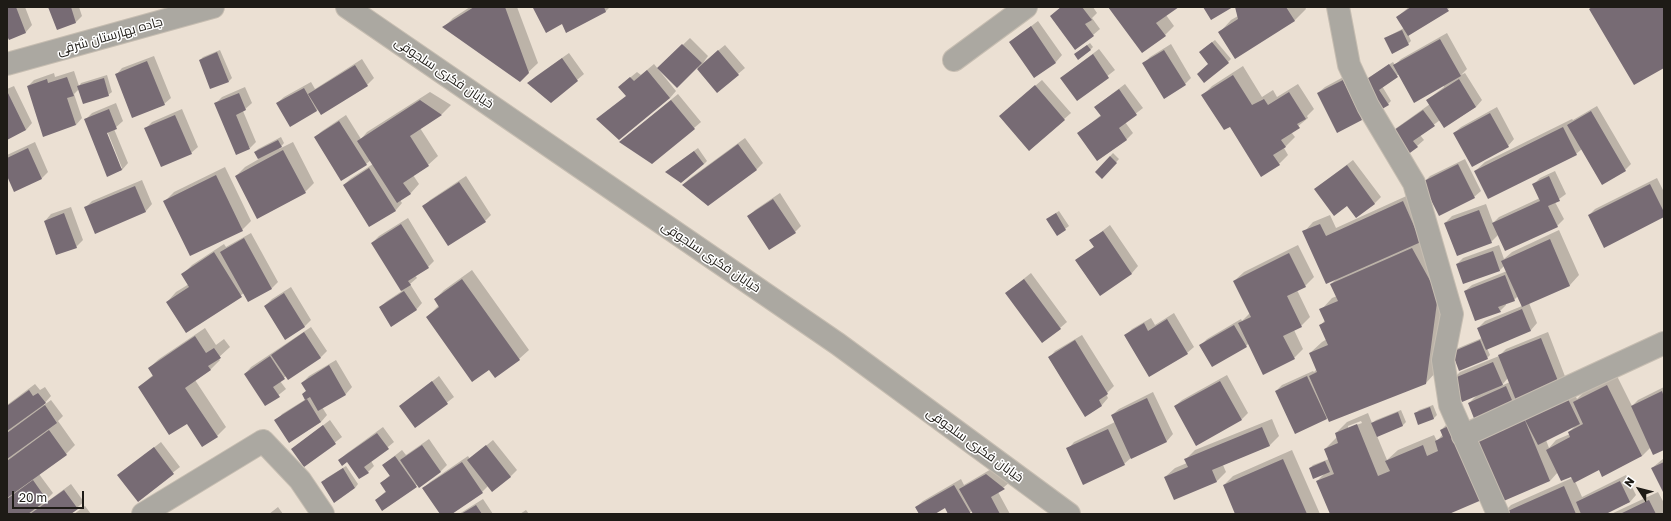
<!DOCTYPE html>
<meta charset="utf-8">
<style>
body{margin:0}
#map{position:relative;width:1671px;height:521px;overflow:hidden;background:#ebe0d3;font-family:"Golos Text",sans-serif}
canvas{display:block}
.frame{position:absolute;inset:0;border:8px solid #1e1b16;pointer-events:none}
.north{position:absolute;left:1619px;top:469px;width:40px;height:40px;-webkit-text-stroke:3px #fff;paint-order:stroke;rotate:306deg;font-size:11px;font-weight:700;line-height:16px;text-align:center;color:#1e1b16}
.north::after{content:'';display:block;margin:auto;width:14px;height:18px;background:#1e1b16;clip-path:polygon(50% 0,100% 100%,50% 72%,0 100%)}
.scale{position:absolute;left:12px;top:491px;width:72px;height:18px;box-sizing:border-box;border:2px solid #1e1b16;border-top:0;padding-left:5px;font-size:12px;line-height:14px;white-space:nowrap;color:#1e1b16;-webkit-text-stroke:3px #fff;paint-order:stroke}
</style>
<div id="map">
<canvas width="1671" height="521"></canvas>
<div class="frame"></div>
<div class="north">N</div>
<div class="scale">20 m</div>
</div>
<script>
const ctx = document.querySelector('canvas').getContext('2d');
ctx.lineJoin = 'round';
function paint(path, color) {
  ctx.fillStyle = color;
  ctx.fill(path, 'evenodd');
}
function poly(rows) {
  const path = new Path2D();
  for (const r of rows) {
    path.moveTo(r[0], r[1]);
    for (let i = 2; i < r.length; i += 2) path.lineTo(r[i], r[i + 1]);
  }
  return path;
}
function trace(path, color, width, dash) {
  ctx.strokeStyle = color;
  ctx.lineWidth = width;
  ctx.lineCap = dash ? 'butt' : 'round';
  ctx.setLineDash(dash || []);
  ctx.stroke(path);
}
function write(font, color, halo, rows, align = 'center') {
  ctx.font = font + ' "Golos Text",Cairo,sans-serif';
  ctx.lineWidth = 3;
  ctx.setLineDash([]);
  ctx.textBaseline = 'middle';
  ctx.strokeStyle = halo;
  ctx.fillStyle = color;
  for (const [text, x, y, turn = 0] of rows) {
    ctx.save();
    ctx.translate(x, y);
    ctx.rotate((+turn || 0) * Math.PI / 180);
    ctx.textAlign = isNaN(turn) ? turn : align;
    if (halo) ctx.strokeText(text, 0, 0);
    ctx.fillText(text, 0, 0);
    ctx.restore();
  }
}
const shadow = poly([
 [7,7,25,7,32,25,26,32,9,39,7,33],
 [49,7,79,7,82,16,76,22,57,29],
 [470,7,517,7,538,63,520,80,444,27,453,18],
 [535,7,610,7,606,11,566,31,562,23],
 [1061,7,1093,7,1097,13,1092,18,1100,29,1093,35,1051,16],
 [1110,7,1177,7,1166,15,1174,26,1165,35],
 [1236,7,1305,7,1306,9,1294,21,1220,32,1231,20,1238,16],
 [1409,7,1451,7,1408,34,1411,41,1408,44,1386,39,1389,36,1404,28,1397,17],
 [1038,21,1062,55,1056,62,1034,77,1010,42],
 [1447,33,1467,69,1461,75,1465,73,1482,100,1476,107,1444,127,1440,120,1420,135,1424,140,1417,146,1389,135,1395,129,1430,104,1427,100,1444,87,1443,85,1399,74,1382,86,1391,101,1388,104,1368,78,1393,62,1395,65,1401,59],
 [690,38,708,56,703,63,725,45,745,68,717,92,697,67,659,68],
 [1215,40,1231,59,1228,62,1210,64,1203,49],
 [1090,43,1093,47,1090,50,1079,51],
 [1171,44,1191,78,1185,84,1143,64,1150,57],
 [1099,49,1115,70,1077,100,1061,78],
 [220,50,232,78,229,81,211,88,200,60,203,57],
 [569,53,584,74,551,102,529,83,535,77],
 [154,56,171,98,164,104,116,75,122,68],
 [362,59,374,78,367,85,321,114,318,109,317,111,277,103,284,97,311,82,315,89],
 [654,64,676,91,670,98,597,119,627,96,626,81,637,72,641,75],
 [1243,66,1262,97,1273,90,1277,97,1298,84,1314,109,1307,116,1308,118,1291,132,1295,137,1284,148,1288,155,1279,164,1230,125,1203,95,1212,86],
 [74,71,79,86,81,83,107,75,112,92,108,95,79,89,74,94,82,118,76,125,28,86,34,80,54,73,55,77],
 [1349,74,1368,113,1362,119,1318,93,1325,87],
 [1042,80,1071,113,1029,150,1007,110],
 [1125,84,1143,108,1125,122,1133,133,1127,139,1098,160,1079,133,1101,115,1095,107],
 [14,86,32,123,26,130,7,139,7,89],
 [245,87,252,103,243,111,256,142,250,148,216,103,222,97],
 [430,92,451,105,442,114,420,128,438,156,428,165,413,175,419,184,410,194,400,200,402,203,396,210,370,226,344,185,350,179,373,164,371,160,366,164,315,137,322,131,346,115,361,139,367,132],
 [678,94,701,122,694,128,627,136],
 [116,103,123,121,114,129,128,163,122,170,108,175,85,120,92,113],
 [106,128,122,168,120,168,105,129],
 [1597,106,1631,164,1625,170,1582,149,1576,154,1475,171,1485,162,1572,119,1573,120],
 [1497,107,1514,139,1508,146,1454,133,1461,127],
 [182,109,198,147,191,153,146,128,152,122],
 [281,137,284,143,279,149,293,142,314,183,305,192,236,176,245,167,259,159,255,152,258,149],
 [745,138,763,163,757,169,683,185,689,179],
 [35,142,48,172,42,178,15,190,7,173,7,155],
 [698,148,707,161,704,164,669,169],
 [1113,153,1119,159,1102,178,1096,172],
 [1465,159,1481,191,1474,197,1424,182,1430,176],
 [1353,160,1381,197,1374,204,1347,204,1315,189],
 [225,167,251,221,242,230,165,201,174,192],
 [1555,171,1566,194,1555,202,1564,219,1557,226,1498,235,1491,242,1445,223,1452,216,1486,204,1493,223,1499,217,1540,198,1534,184,1540,178],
 [466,176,491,215,485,221,424,206,430,200],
 [1657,178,1664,192,1664,216,1589,215,1595,209],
 [142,180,152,204,146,211,96,232,85,208,92,201],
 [780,193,801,226,795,232,748,217,755,210],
 [1413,193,1449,283,1437,371,1426,383,1326,418,1276,391,1282,385,1313,371,1314,372,1317,369,1310,353,1322,342,1327,339,1321,325,1325,320,1321,310,1332,298,1337,296,1331,284,1337,278,1304,232,1313,222,1330,215,1336,228],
 [71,207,83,240,76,247,45,221,51,214],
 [1059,211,1069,226,1065,229,1051,216],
 [408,218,434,261,428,267,415,275,417,278,410,284,422,303,416,310,380,307,387,301,402,291,372,243,379,236],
 [1110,225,1138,266,1132,273,1100,295,1076,261,1095,246,1091,240],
 [1559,230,1579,275,1570,285,1529,303,1537,323,1531,330,1487,348,1490,355,1487,358,1453,352,1456,349,1482,338,1478,328,1485,321,1522,306,1518,296,1514,300,1506,303,1506,305,1500,311,1465,291,1472,285,1507,271,1505,265,1499,271,1457,264,1463,258,1499,245,1504,259,1512,252],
 [251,233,278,282,272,288,249,301,244,293,186,332,167,302,176,292,189,284,183,274,192,265,224,244,226,247],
 [1298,245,1314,277,1305,286,1297,290,1310,317,1301,326,1294,330,1303,349,1294,358,1249,343,1246,346,1201,345,1207,339,1241,319,1242,321,1250,313,1234,281,1244,272],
 [472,270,529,350,519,359,490,368,427,317,439,305,435,299,444,290],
 [1031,273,1067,322,1060,328,1006,293],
 [291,287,311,320,304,327,265,306,272,299],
 [1174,313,1194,347,1187,353,1126,335,1132,329,1151,318,1155,325],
 [311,327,327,351,321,357,288,379,286,376,280,381,286,389,266,405,245,374,251,367],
 [205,328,216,345,224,339,230,347,218,358,220,360,211,369,195,380,226,427,217,436,188,422,139,387,153,375,149,368,159,359],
 [1548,332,1566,379,1517,402,1469,403,1477,395,1453,379,1460,372,1499,356,1506,349],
 [1508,378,1510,382,1501,386],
 [1082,335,1114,386,1106,394,1108,398,1102,405,1085,415,1049,358,1055,351],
 [336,360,352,387,346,394,322,407,327,415,321,422,289,442,276,421,282,414,306,399,303,394,307,390,302,383,309,376],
 [1227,375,1248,413,1242,419,1175,406,1182,400],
 [439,376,454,397,416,427,401,406],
 [1617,376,1632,406,1638,400,1664,387,1664,448,1651,447,1642,456,1602,475,1599,469,1575,481,1582,497,1626,475,1636,495,1630,502,1603,514,1502,514,1511,505,1572,478,1571,476,1558,472,1550,481,1494,488,1446,514,1331,514,1317,481,1326,472,1310,468,1313,465,1329,459,1325,449,1337,437,1336,433,1347,422,1368,413,1372,423,1376,420,1401,410,1406,422,1403,425,1377,436,1387,460,1398,450,1434,435,1437,441,1443,434,1441,430,1453,418,1475,438,1573,391,1577,399,1583,393],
 [1361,421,1362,423,1348,428,1348,426],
 [1576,425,1569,432,1570,434,1556,440,1549,448,1546,440],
 [35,384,40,390,45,387,51,396,44,404,44,405,51,400,63,416,58,421,75,445,66,454,39,474,53,493,43,503,44,504,71,484,84,502,69,514,7,514,7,405],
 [1153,392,1173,434,1167,441,1132,457,1124,464,1068,449,1074,442,1115,422,1112,415,1119,409],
 [1433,405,1437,415,1434,418,1419,423,1416,413,1419,410],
 [1272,419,1279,436,1270,445,1223,465,1226,472,1217,481,1174,499,1165,477,1175,468,1187,463,1186,459,1195,450],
 [330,420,342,437,305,466,292,449],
 [383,427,394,442,371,461,374,466,368,472,347,461,340,460,346,454],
 [429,439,447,465,440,472,418,484,382,510,376,500,386,491,381,483,390,475,383,465,402,450,406,455],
 [493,440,517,470,510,477,488,486,482,492,450,514,441,514,424,488,430,482,468,456,470,459],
 [161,442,180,467,138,500,119,475],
 [1292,450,1320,514,1236,514,1224,485,1233,476],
 [1664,458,1664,492,1652,468],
 [346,466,358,484,355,488,325,479],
 [993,468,1010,482,998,492,1010,514,974,514,972,511,968,514,949,514,945,507,933,514,920,514,916,507,923,501,961,479,964,485],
 [1658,492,1664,503,1664,514,1611,514],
 [483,499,493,514,459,514],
 [85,506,91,514,74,514],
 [278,507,283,514,269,514],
 [526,510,529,514,520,514]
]);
const building = poly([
 [7,7,16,7,26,33,9,40,7,36],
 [48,7,71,7,76,23,57,30],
 [474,7,505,7,529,73,520,82,442,27],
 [534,7,604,7,606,12,566,33,562,24,546,33,533,8],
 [1061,7,1082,7,1092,20,1085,24,1094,36,1075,50,1050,16],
 [1108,7,1179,7,1156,23,1166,36,1142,53],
 [1203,7,1233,7,1211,20],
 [1235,7,1286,7,1295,21,1235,59,1218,32,1238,19],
 [1411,7,1446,7,1449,11,1408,36,1396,17],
 [1592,7,1664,7,1664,68,1634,85,1589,9],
 [1031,26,1056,63,1034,78,1009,42],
 [1402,30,1409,45,1392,54,1384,38],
 [1440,39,1461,76,1414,103,1393,65],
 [1212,42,1229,63,1204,83,1197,74,1208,64,1199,52],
 [682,44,702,63,677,88,657,68],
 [1087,45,1091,50,1078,60,1074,54],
 [718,50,739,75,717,93,697,69],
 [1164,50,1186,85,1164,99,1142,63],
 [217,52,229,82,210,89,199,60],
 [1093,54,1109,78,1077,101,1060,78],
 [562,58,578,81,551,103,527,83],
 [147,61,165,105,132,118,115,74],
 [1389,64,1398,77,1379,90,1389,105,1382,109,1364,81],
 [355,65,368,86,321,115,308,94],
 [647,70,670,98,619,140,596,119,626,96,618,87,630,77,634,81],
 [1233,75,1252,105,1264,99,1268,105,1289,92,1306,119,1297,124,1300,128,1281,140,1286,147,1273,155,1280,165,1261,177,1230,127,1224,130,1201,95],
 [67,77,74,96,67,98,76,125,43,137,27,86,47,79,48,83],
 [104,78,109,96,83,104,77,86],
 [1459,79,1476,107,1444,128,1426,100],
 [1343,80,1362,120,1337,133,1317,93],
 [1035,85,1065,120,1029,151,999,116],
 [304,88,317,111,290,127,276,103],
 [1119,89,1137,115,1119,128,1127,140,1097,161,1077,133,1101,116,1094,107],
 [7,91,26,130,7,140],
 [239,93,246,110,236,115,250,149,236,155,214,103],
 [420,100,442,115,410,136,429,166,403,183,411,194,397,203,357,141],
 [671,100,695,129,652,164,619,142],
 [109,109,117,129,107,133,122,170,107,177,84,119],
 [1423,110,1435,126,1413,141,1418,147,1403,158,1387,135],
 [1591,111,1626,171,1602,185,1567,125],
 [1490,113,1509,147,1472,167,1453,133],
 [175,115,192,154,161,167,144,128],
 [339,121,367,165,341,181,314,137],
 [1563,127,1577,155,1488,199,1474,171],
 [278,140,282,147,258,159,254,152],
 [738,144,757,170,708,206,682,185],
 [28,148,42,179,14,192,7,176,7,158],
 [283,150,306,193,257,219,235,176],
 [694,151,704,164,681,183,665,172],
 [1110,156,1117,163,1102,179,1095,172],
 [1458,164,1475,198,1439,216,1422,182],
 [1347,165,1375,204,1356,218,1347,206,1334,216,1314,189],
 [369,168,396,211,369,227,343,185],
 [216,175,243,231,190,256,163,201],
 [1549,176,1560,201,1548,206,1558,227,1505,251,1492,223,1540,201,1532,184],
 [459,182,486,222,448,246,422,206],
 [1650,184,1664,212,1664,217,1604,248,1588,215],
 [135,186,146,212,95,234,84,207],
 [773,199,796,233,769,250,747,216],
 [1403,201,1421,242,1326,284,1302,231,1320,224,1326,236],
 [1479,210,1492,243,1457,256,1444,223],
 [64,213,77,248,56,255,44,221],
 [1056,213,1066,230,1057,236,1046,219],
 [401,224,429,268,408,281,411,285,401,291,371,243],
 [1103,231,1132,274,1100,296,1075,260,1094,247,1089,240],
 [244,238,272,289,248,302,220,252],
 [1550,239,1570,286,1522,307,1501,261],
 [1412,248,1438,295,1426,384,1329,422,1309,376,1317,372,1309,353,1328,345,1319,325,1325,322,1319,309,1338,301,1330,284],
 [1493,251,1500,271,1463,284,1456,264],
 [214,252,242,297,186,333,166,302,189,287,181,274],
 [1289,253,1306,287,1287,296,1302,327,1283,336,1295,359,1263,375,1238,323,1251,317,1233,281],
 [1505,275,1515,301,1498,307,1501,312,1475,321,1464,291],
 [462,279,520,360,495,378,489,370,472,382,426,317,439,307,434,299],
 [1024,279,1061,329,1042,343,1005,293],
 [404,291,417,310,391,327,379,307],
 [284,293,305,327,285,340,264,306],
 [1522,309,1531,331,1486,350,1477,328],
 [1167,319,1188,354,1149,377,1124,335,1144,323,1148,331],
 [1234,325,1247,347,1212,367,1199,345],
 [304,332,321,358,288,380,271,355],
 [195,336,206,353,214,348,221,358,208,366,211,370,185,388,218,437,202,447,187,424,169,435,138,387,153,376,148,368],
 [1541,338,1560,386,1517,403,1498,355],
 [1075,340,1108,394,1099,400,1102,406,1085,417,1048,357],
 [1480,340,1488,359,1459,371,1452,352],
 [270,356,285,379,273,387,280,397,265,406,244,374],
 [1493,362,1503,385,1462,402,1452,379],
 [329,365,346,395,318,411,310,397,305,400,302,394,306,391,301,383],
 [1307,376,1327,419,1295,434,1275,391],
 [432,381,448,404,415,428,399,406],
 [1220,381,1242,420,1196,446,1174,406],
 [1607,385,1642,456,1602,477,1599,470,1574,483,1571,477,1561,481,1546,450,1570,437,1568,432,1583,424,1573,402],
 [1506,386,1514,405,1475,421,1468,403],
 [29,390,33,396,38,393,46,403,7,431,7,406],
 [1662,391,1664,397,1664,450,1653,455,1631,406],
 [1567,397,1580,424,1538,445,1524,418],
 [1147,398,1167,442,1131,459,1111,415],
 [307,399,321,422,289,443,274,420],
 [45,405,57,423,7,459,7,433],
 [1430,407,1434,419,1418,425,1414,413],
 [1398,412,1403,426,1377,437,1371,423],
 [1524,418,1550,481,1499,503,1472,440],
 [1357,424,1378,476,1390,471,1385,461,1423,445,1427,456,1438,451,1435,441,1443,437,1440,430,1453,424,1484,499,1449,514,1330,514,1316,481,1334,474,1324,449,1338,443,1335,433],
 [323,425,336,444,304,467,291,449],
 [1262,427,1270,446,1212,470,1217,482,1174,500,1164,477,1188,467,1184,459],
 [1108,429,1125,465,1083,485,1066,448],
 [49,430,67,455,7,498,7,461],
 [377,433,389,449,364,467,369,473,359,479,347,462,342,466,338,460],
 [422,445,441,472,419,488,400,460],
 [486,445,511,477,492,492,467,460],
 [154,447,174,474,138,502,117,475],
 [395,456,417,487,382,511,375,500,386,492,380,483,390,476,382,465],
 [1283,459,1307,514,1235,514,1223,485],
 [1325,461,1330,472,1313,479,1309,468],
 [462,462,483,493,452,514,440,514,422,488],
 [1664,462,1664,494,1651,468],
 [343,468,355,488,334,503,321,482],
 [986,474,1005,489,991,497,1000,514,973,514,959,489],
 [33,480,47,500,28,514,7,514,7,499],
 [1620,481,1630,502,1606,514,1581,514,1576,502],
 [954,485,971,514,948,514,945,508,935,514,919,514,915,507],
 [1564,486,1576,514,1501,514],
 [64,490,78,509,71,514,30,514],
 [1649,500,1656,514,1620,514],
 [476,505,482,514,461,514]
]);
const minor = poly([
 [347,7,838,344,1069,514],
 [1338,7,1349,65,1368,106,1414,183,1452,314,1443,360,1450,405,1498,514],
 [954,60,1026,7],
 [7,64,213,7],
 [1463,436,1664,343],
 [143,514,263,441,300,480,323,514]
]);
const streetNames = [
 ["جاده بهارستان شرقی",110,36,-16],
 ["خیابان فکری سلجوقی",444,73,34],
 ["خیابان فکری سلجوقی",711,257,34],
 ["خیابان فکری سلجوقی",975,445,36]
];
paint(shadow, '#0003');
paint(building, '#776b74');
trace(minor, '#c6bdb1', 24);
trace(minor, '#aba8a1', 22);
write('13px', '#1e1b16', '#fff', streetNames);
</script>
